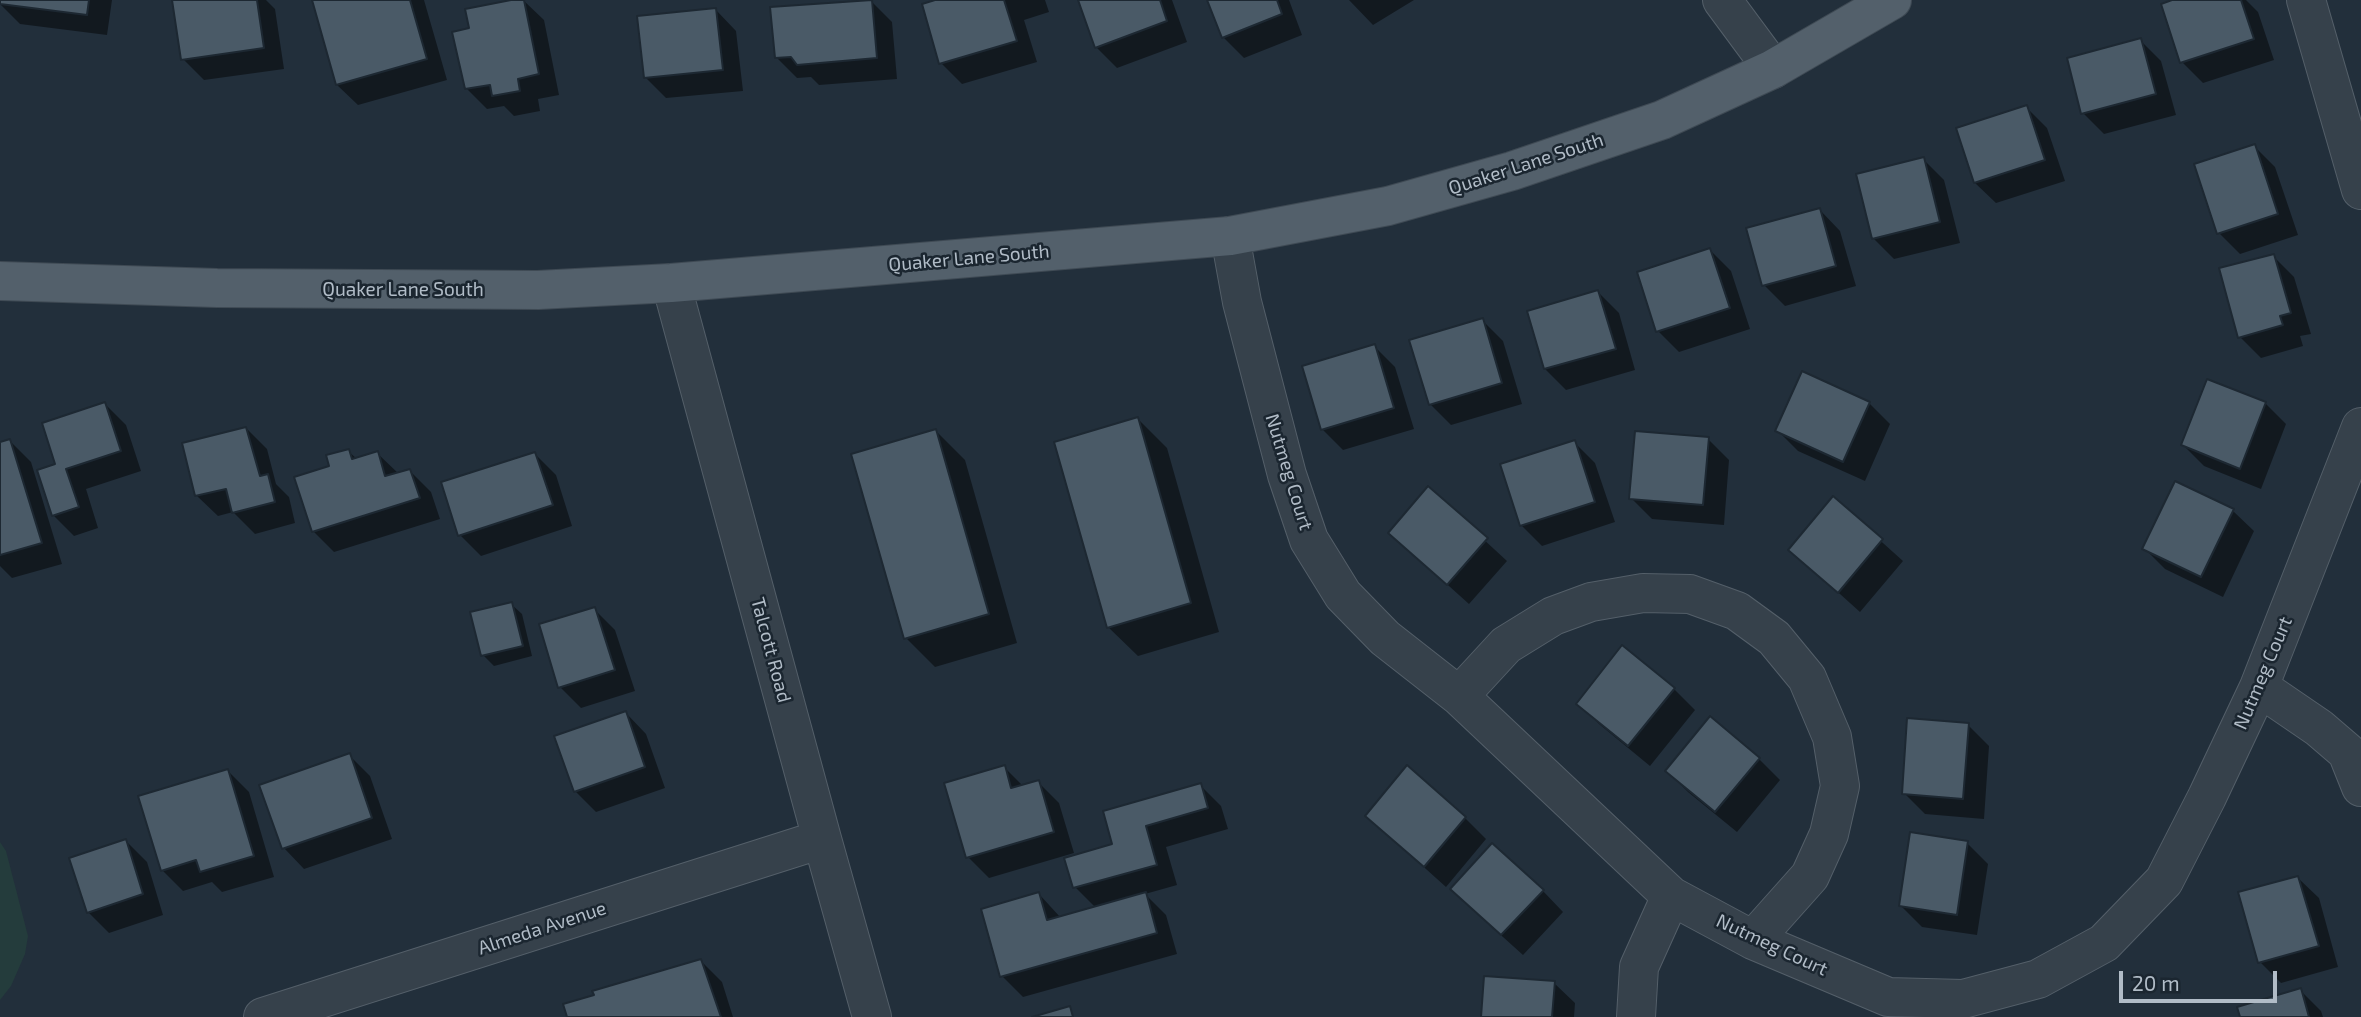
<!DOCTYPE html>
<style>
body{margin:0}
#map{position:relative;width:2361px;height:1017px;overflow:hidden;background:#222f3b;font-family:"Exo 2",sans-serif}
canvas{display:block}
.scale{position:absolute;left:2119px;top:971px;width:158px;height:32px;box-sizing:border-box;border:4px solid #b1bcc7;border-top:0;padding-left:9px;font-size:21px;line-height:24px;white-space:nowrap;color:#b1bcc7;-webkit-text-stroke:5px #1b2630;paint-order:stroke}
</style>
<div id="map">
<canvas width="2361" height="1017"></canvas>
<div class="scale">20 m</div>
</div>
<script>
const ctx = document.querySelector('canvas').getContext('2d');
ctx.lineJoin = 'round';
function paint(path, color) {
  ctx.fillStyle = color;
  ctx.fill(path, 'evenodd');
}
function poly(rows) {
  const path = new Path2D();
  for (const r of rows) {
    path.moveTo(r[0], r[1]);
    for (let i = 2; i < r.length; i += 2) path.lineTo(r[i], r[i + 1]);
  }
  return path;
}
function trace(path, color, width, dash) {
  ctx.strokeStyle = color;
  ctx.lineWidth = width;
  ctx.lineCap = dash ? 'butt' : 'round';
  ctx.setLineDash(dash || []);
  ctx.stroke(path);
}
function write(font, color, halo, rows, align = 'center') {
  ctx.font = font + ' "Exo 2",sans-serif';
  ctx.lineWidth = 5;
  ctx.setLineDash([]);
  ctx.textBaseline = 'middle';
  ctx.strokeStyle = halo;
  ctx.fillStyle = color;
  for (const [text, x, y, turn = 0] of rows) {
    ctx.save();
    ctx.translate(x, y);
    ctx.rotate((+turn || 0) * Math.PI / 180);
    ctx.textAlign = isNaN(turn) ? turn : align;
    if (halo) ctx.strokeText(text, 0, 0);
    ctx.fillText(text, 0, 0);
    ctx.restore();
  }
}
const green = poly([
 [0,842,6,851,28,936,25,954,11,986,0,1000]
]);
const shadow = poly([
 [0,0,112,0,107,35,20,24,0,4],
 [174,0,266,0,275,9,284,69,204,80,183,59],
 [314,0,424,0,447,80,358,105,337,85],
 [520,0,523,0,544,20,559,95,538,99,540,111,514,116,504,106,487,109,466,88,471,30],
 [941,0,1045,0,1049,12,1024,20,1037,62,962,84,941,63],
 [1079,0,1172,0,1187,42,1117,68,1096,47],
 [1209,0,1289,0,1302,35,1244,58,1223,37],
 [1349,0,1414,0,1373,25],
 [2178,0,2246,0,2258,12,2274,60,2203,83,2182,62],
 [871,1,892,22,897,79,819,85,811,77,797,78,776,57],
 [716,10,736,31,743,91,666,98,645,77],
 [2140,40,2161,61,2176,115,2104,134,2083,113],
 [2026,107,2047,128,2065,181,1996,203,1975,183],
 [2254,146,2275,167,2298,235,2240,254,2219,233],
 [1923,159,1944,180,1960,243,1894,259,1873,238],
 [1820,210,1840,231,1856,286,1785,306,1764,285],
 [1710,250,1731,271,1750,329,1679,352,1658,331],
 [2273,256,2294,277,2311,334,2300,336,2303,346,2261,358,2240,337],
 [1598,292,1619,313,1635,370,1566,390,1545,369],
 [1482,320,1503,341,1522,404,1451,425,1430,404],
 [1374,346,1395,367,1414,429,1343,450,1322,429],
 [1869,403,1890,424,1865,481,1798,451,1777,430],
 [2265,403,2286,424,2261,489,2204,466,2183,445],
 [105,404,126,425,141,471,86,489,98,528,74,536,53,515,58,465],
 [1138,419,1167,448,1219,632,1138,656,1108,627],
 [246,428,267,449,276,484,289,497,295,523,255,534,233,512,218,516,197,496],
 [936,431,965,460,1017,643,935,667,906,638],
 [1708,439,1729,460,1724,525,1652,519,1631,498],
 [10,441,31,462,62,564,12,578,0,566,0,444],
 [1574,442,1595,463,1615,522,1542,546,1521,525],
 [348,451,357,459,377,453,399,474,410,471,431,492,440,519,334,552,313,531,331,467],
 [535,454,556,475,572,526,481,556,460,535],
 [1429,489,1507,561,1469,604,1390,533],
 [1834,499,1903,561,1860,612,1790,549],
 [2233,511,2254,531,2223,597,2165,569,2144,548],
 [511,604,522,614,532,656,494,666,483,655],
 [594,609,615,630,635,691,581,708,560,687],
 [1674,689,1695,710,1650,766,1599,724,1578,703],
 [626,713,646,734,665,788,596,812,575,791],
 [1710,718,1759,759,1780,780,1737,832,1688,792,1667,771],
 [1968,725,1989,746,1984,819,1925,814,1904,793],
 [349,755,370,776,392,839,304,869,284,848],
 [1004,767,1023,786,1038,782,1059,803,1074,853,989,878,968,857],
 [228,771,249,792,274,877,222,892,212,882,183,891,162,870],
 [1200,785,1221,806,1228,829,1166,847,1177,885,1145,894,1166,915,1177,954,1023,997,1002,976,1039,894,1061,918,1096,908,1075,887,1114,845],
 [1367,816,1465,818,1486,839,1446,887],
 [126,841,147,862,163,915,109,933,88,912],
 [1967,843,1988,864,1977,935,1922,927,1901,906],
 [2298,878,2319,898,2338,967,2281,983,2260,962],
 [1543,891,1563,912,1523,955,1473,910],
 [701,961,722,982,733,1017,569,1017],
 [1554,983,1575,1003,1574,1017,1483,1017],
 [2300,990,2321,1011,2323,1017,2241,1017]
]);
const building = poly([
 [0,0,89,0,87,15,0,4,0,0],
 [172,0,257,0,264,48,181,60,172,0],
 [312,0,410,0,427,59,336,85,312,0],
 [511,0,524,0,539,74,518,79,520,91,492,96,490,85,465,89,452,32,469,28,465,9,511,0],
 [872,0,877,58,797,65,791,57,775,58,770,7,872,0],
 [935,0,1004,0,1017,41,939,64,922,4,935,0],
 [1078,0,1160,0,1167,21,1095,48,1078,0],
 [1207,0,1277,0,1282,14,1222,38,1207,0],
 [2172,0,2241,0,2254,39,2180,63,2161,4,2172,0],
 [716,8,723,70,644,78,637,16,716,8],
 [2141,38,2156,94,2081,114,2067,58,2141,38],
 [2027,105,2045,160,1974,183,1956,128,2027,105],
 [2255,144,2278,214,2217,234,2194,164,2255,144],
 [1924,157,1940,222,1872,239,1856,174,1924,157],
 [1820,208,1836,266,1762,286,1746,228,1820,208],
 [1710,248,1730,308,1656,332,1637,272,1710,248],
 [2274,254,2291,313,2280,316,2283,325,2238,338,2219,268,2274,254],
 [1598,290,1616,349,1544,369,1527,311,1598,290],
 [1483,318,1502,383,1429,405,1409,340,1483,318],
 [1375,344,1394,408,1321,430,1302,366,1375,344],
 [1802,371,1870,402,1843,462,1775,431,1802,371],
 [2207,379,2266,402,2240,469,2181,445,2207,379],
 [105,402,121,451,66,469,79,507,52,516,37,470,55,464,42,423,105,402],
 [1138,417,1191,603,1107,628,1054,442,1138,417],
 [246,427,260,476,268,474,275,502,232,513,226,489,195,496,182,443,246,427],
 [936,429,989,614,904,639,851,454,936,429],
 [1635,431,1709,437,1703,505,1629,499,1635,431],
 [10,439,42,543,0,555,0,442,10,439],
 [1575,440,1595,502,1520,526,1500,464,1575,440],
 [349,449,352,459,378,451,385,476,410,469,420,498,312,532,294,477,329,466,326,455,349,449],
 [535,452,553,505,458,536,441,482,535,452],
 [2175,481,2234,509,2201,577,2142,549,2175,481],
 [1428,486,1488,538,1447,585,1388,533,1428,486],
 [1833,496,1883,539,1838,593,1788,550,1833,496],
 [512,602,523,646,481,656,470,612,512,602],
 [595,607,615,670,558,688,539,624,595,607],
 [1622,645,1675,688,1628,746,1576,704,1622,645],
 [626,711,645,767,574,792,554,736,626,711],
 [1710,716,1760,758,1715,812,1665,771,1710,716],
 [1907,718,1969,723,1963,799,1902,794,1907,718],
 [350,753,372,818,282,849,259,785,350,753],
 [1005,765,1011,788,1039,780,1054,832,966,858,944,783,1005,765],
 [1407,765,1466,817,1424,867,1365,816,1407,765],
 [228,769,254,856,200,872,196,860,161,871,138,796,228,769],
 [1201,783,1208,808,1146,826,1157,865,1073,888,1064,858,1112,844,1103,811,1201,783],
 [1910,832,1968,841,1957,915,1899,906,1910,832],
 [126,839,143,894,87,913,69,858,126,839],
 [1492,843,1544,890,1501,935,1450,889,1492,843],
 [2298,876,2319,946,2258,963,2238,892,2298,876],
 [1039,892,1047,920,1146,892,1157,933,1000,977,981,909,1039,892],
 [701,959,721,1017,567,1017,563,1004,594,995,592,991,701,959],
 [1484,976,1555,981,1552,1017,1481,1017,1484,976],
 [2301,988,2309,1017,2240,1017,2237,1007,2301,988],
 [1070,1006,1073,1017,1032,1017,1070,1006]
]);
const minor = poly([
 [1722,0,1773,69],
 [2306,0,2361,190],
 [1230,236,1242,302,1287,475,1309,540,1343,595,1385,638,1459,696,1671,896,1753,940,1888,997,1963,999,2038,979,2104,943,2164,881,2207,797,2259,687,2361,427],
 [671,283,822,839,872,1017],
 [2259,687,2319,728,2347,752,2361,787],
 [1459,696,1506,645,1553,616,1591,602,1643,593,1690,594,1737,611,1774,638,1807,678,1832,737,1840,786,1829,834,1810,876,1753,940],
 [263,1017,822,839],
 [1636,1017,1639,967,1671,896]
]);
const major = poly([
 [0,281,217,288,538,290,671,283,1230,236,1388,206,1512,171,1662,120,1773,69,1892,0]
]);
const streetNames = [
 ["Quaker Lane South",1526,164,-18],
 ["Quaker Lane South",969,258,-5],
 ["Quaker Lane South",403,290],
 ["Nutmeg Court",1289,472,73],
 ["Talcott Road",771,650,75],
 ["Nutmeg Court",2263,673,-67],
 ["Almeda Avenue",542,928,-18],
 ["Nutmeg Court",1772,945,25]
];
paint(green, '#243c3c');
paint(shadow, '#0007');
paint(building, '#4a5a67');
trace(building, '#1d2832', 2);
trace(minor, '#545f69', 40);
trace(major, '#3f4a54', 40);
trace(minor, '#36414b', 38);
trace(major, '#53606b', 38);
write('19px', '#b1bcc7', '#1b2630', streetNames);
</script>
